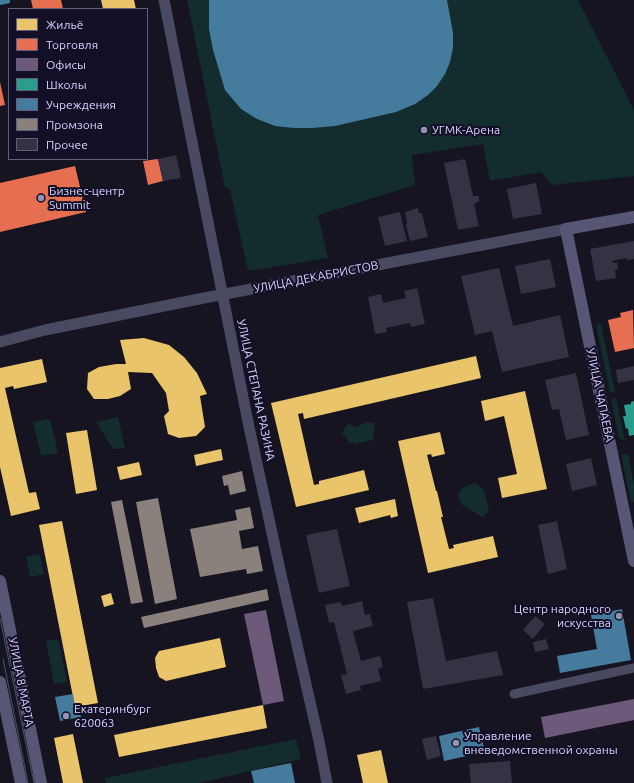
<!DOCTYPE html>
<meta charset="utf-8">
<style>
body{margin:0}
#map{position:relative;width:634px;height:783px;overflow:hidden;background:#161421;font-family:Ubuntu,sans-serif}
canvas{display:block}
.legend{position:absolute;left:8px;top:8px;width:140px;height:152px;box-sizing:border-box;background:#130f26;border:1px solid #625e7d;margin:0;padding:5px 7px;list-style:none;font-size:12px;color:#d9d4ff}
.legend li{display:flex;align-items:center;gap:8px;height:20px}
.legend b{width:20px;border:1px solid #625e7d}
</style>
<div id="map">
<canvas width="634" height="783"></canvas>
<ul class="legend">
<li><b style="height:11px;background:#e9c46a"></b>Жильё</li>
<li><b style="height:11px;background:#e76f51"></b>Торговля</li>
<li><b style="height:11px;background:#6d597a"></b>Офисы</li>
<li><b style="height:11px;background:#2a9d8f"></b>Школы</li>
<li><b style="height:11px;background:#457b9d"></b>Учреждения</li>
<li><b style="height:11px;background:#8a817c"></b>Промзона</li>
<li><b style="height:11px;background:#343243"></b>Прочее</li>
</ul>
</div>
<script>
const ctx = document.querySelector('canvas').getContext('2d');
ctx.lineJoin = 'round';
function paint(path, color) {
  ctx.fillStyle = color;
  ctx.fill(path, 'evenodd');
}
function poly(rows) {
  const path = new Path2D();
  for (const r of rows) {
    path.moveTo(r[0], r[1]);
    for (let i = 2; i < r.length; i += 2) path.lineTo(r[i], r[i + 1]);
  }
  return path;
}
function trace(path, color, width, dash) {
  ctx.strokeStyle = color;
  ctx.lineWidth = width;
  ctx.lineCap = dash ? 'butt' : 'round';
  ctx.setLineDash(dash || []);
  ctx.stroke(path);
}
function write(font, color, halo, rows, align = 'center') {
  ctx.font = font + ' Ubuntu,sans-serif';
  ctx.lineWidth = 4;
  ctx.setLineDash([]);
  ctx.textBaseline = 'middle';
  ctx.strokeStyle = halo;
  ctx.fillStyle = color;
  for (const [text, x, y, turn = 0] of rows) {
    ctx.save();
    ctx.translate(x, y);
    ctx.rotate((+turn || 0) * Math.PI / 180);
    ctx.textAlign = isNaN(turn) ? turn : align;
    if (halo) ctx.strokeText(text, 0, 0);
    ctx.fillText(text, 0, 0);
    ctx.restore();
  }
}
const green = poly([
 [187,0,578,0,634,110,634,176,552,185,541,172,490,181,483,144,412,155,415,185,318,215,328,258,248,271,230,190,225,187],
 [601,324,615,391,610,393,596,325],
 [616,398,625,441,619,438,611,399],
 [118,417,125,448,113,449,96,422],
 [50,419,58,453,41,456,33,422],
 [368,422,375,423,373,440,355,444,353,442,348,444,348,440,342,433,347,425,349,424,355,427],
 [628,454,634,485,634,502,631,502,621,455],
 [475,483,484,490,489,511,482,517,461,504,458,495,463,487],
 [40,554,44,574,30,577,26,557],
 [58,639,67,682,54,684,46,641],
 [296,739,301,759,200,783,106,783,105,778]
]);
const homes = poly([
 [101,0,134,0,136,9,103,9],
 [144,338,169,345,184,357,197,373,207,394,200,396,205,427,196,436,179,438,168,434,164,416,169,411,166,393,152,373,128,372,131,389,120,396,108,399,94,399,87,389,88,373,99,367,116,364,126,364,120,340],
 [476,356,481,378,304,419,303,413,298,414,314,485,319,484,319,481,364,470,369,490,296,507,271,403],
 [42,359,47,382,14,389,13,386,5,388,29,493,36,492,40,509,11,516,0,467,0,368],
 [525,391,547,489,502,498,498,478,517,474,504,416,485,421,481,401],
 [87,430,97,490,76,494,66,433],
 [440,432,445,454,432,457,431,454,427,455,436,491,437,491,443,517,441,517,449,549,454,548,453,545,493,536,498,557,428,573,398,441],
 [221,449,223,460,196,466,194,455],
 [139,462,142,475,120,480,117,467],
 [395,499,398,516,391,518,390,515,359,523,355,508],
 [62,521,98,703,75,707,39,525],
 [111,593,114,604,104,607,101,596],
 [220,638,226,667,166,681,159,677,156,668,155,658,159,651],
 [263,705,267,728,119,757,114,735],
 [73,734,83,783,63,783,54,738],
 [381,750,388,783,363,783,357,755]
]);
const shops = poly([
 [31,0,61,0,63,9,33,9],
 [0,82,5,105,0,106],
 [158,159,163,181,148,185,143,161],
 [75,166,86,212,0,232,0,183],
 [633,310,634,348,615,352,608,320,621,317,620,313]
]);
const offices = poly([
 [266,610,284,701,263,705,244,614],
 [634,699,634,720,545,738,541,717]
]);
const schools = poly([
 [634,401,634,435,629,436,628,428,626,429,623,416,626,416,624,405,631,404,631,402]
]);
const public = poly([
 [0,0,10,0,10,3,0,5],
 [209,0,447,0,453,33,453,48,450,62,445,74,437,86,428,95,415,104,396,112,335,126,312,128,294,128,275,126,257,119,241,109,225,90,213,50,209,29],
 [622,609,631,660,560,673,557,656,597,649,591,615],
 [73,694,75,707,79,706,81,717,60,721,55,697],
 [479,727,485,752,444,761,439,736],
 [291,763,295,783,254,783,251,771]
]);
const industry = poly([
 [242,471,246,491,230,495,228,485,224,486,222,476],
 [158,498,177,599,155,604,136,502],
 [122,500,143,602,131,604,111,502],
 [250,507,254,528,239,531,242,549,258,546,263,571,247,574,246,569,200,577,190,529,237,520,235,510],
 [267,589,269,600,144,628,141,617]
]);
const building = poly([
 [176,155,181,178,163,181,158,159],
 [465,159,473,196,479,196,479,201,474,204,479,226,458,230,444,163],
 [536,183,542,214,513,219,507,189],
 [418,208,419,213,422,213,428,237,410,241,406,226,407,223,405,212],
 [400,212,407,241,385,246,378,217],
 [634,241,634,259,627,260,626,258,612,261,613,263,617,262,618,269,615,270,616,278,596,281,590,249],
 [550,259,556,287,521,294,515,266],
 [499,268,513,326,560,315,569,357,502,372,492,331,475,335,461,276],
 [417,288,425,324,411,327,410,323,386,328,387,332,375,334,368,297,381,294,383,303,406,298,404,291],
 [634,366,634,380,618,383,616,370],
 [576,373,589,435,566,440,559,409,552,410,545,380],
 [591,458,597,485,572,491,566,464],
 [557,521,567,569,548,574,538,525],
 [337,529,350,586,319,593,306,535],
 [433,598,446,661,497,651,503,675,423,689,407,602],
 [362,601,365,615,370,614,373,626,353,631,361,661,380,656,383,667,378,669,381,681,360,686,361,690,346,694,341,675,347,674,334,622,329,623,325,605,341,602,342,606],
 [535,616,545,624,533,639,523,630],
 [546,639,549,649,535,652,533,642],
 [436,736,441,756,427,760,422,739],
 [510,761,512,783,471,783,469,764]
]);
const minor = poly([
 [514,694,634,668]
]);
const tertiary = poly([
 [164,0,189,127,249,427,282,579,319,741,327,783],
 [0,342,45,330,199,299,566,229]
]);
const secondary = poly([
 [634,217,566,229,634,561],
 [0,581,41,783],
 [0,682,21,783]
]);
const tram = poly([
 [0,618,34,783],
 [3,659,28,783]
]);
const markers = [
 [424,130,4,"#9591b1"],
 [41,198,4,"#9591b1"],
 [619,616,4,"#9591b1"],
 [66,716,4,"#9591b1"],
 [456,743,4,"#9591b1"]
];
const poiNames = [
 ["УГМК-Арена",432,130],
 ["Бизнес-центр",49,191],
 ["Summit",49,205],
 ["Центр народного",611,609,"right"],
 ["искусства",611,623,"right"],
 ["Екатеринбург",74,709],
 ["620063",74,723],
 ["Управление",464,736],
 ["вневедомственной охраны",464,750]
];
const streetNames = [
 ["УЛИЦА ДЕКАБРИСТОВ",316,277,-11],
 ["УЛИЦА СТЕПАНА РАЗИНА",256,390,78],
 ["УЛИЦА ЧАПАЕВА",600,395,78],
 ["УЛИЦА 8 МАРТА",21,682,79]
];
paint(green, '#132c2d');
paint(homes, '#e9c46a');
paint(shops, '#e76f51');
paint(offices, '#6d597a');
paint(schools, '#2a9d8f');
paint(public, '#457b9d');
paint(industry, '#8a817c');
paint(building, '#343243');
trace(minor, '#4a4962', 9);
trace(tertiary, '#4a4962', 11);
trace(secondary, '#575674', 12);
trace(tram, '#43596b', 1);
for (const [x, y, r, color] of markers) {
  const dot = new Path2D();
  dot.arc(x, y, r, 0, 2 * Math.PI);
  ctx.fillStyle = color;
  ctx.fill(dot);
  trace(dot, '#130f26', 1.5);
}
write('12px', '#d9d4ff', '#130f26', poiNames, 'left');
write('12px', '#d9d4ff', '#130f26', streetNames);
</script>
